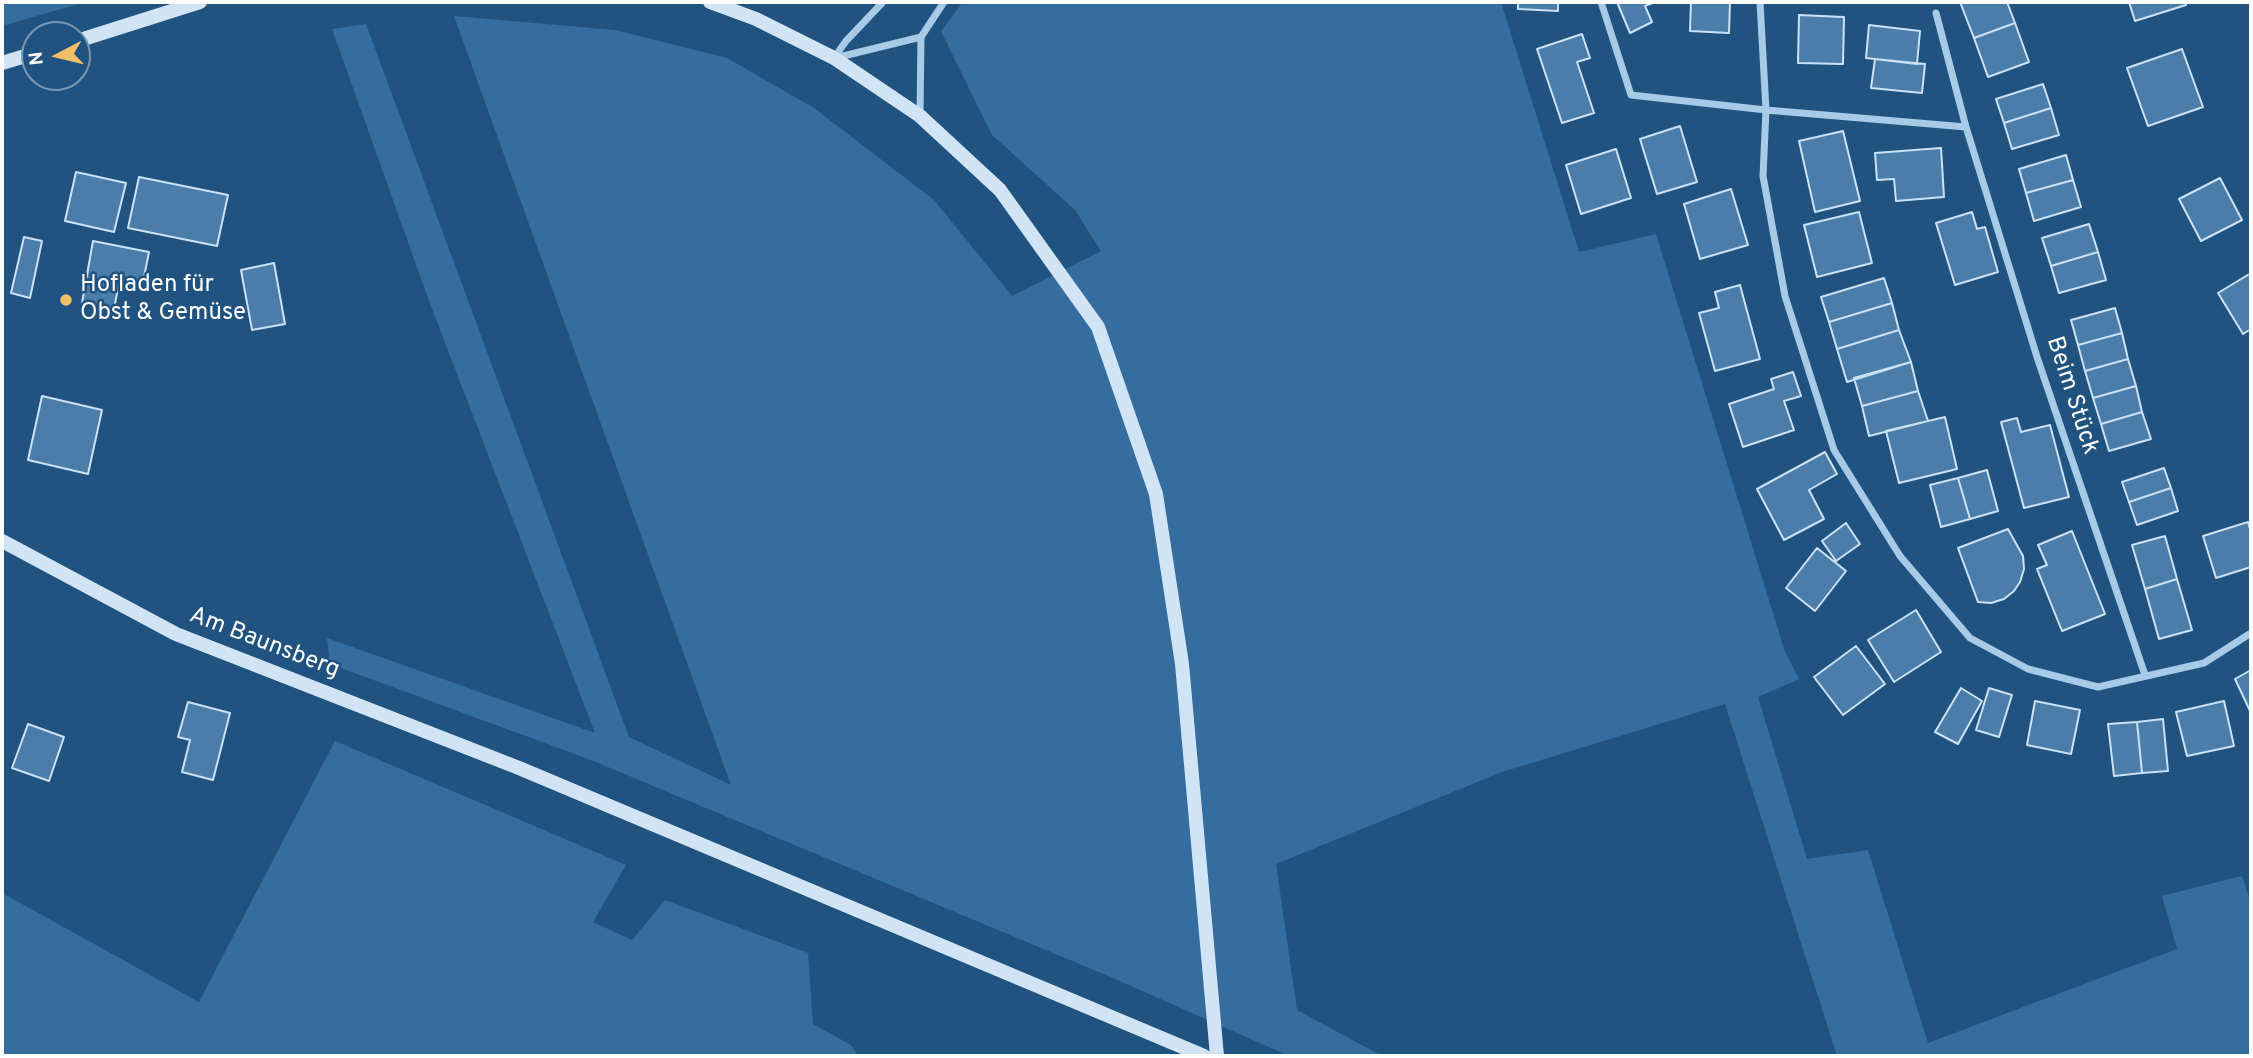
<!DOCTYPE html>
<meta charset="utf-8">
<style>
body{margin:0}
#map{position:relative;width:2253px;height:1058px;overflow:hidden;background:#215380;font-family:Overpass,sans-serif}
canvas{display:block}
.frame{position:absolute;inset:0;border:4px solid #fff;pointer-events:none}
.north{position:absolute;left:21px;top:21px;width:70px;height:70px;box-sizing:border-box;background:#215380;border:2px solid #7a98b3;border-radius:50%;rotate:263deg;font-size:19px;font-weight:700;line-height:28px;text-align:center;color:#fff}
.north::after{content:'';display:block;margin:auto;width:24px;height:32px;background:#f4bf69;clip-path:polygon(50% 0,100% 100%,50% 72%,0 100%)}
</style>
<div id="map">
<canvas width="2253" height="1058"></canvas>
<div class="frame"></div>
<div class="north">N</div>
</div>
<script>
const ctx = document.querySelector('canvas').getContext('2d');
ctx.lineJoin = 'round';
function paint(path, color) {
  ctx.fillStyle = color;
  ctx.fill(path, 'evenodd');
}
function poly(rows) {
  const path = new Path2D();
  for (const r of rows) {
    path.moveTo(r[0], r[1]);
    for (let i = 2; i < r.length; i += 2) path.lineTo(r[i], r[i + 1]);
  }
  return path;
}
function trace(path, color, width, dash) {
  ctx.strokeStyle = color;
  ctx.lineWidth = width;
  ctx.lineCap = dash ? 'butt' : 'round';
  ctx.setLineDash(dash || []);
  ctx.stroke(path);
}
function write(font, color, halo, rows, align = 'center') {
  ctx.font = font + ' Overpass,sans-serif';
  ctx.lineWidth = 5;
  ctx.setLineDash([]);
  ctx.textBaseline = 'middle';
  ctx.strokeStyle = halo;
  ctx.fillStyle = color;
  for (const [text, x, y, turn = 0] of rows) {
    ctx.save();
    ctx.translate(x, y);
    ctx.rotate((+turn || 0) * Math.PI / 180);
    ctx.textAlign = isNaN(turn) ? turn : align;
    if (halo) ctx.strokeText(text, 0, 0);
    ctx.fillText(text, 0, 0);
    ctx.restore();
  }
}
const green = poly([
 [2,2,85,2,2,26],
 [963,2,1501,2,1579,252,1656,234,1785,652,1799,679,1758,697,1807,859,1868,850,1928,1043,2177,949,2162,896,2242,876,2251,904,2251,1056,1837,1056,1725,704,1502,772,1276,864,1297,1010,1382,1056,1289,1056,1113,978,591,760,330,664,327,638,595,733,429,301,332,29,366,24,629,737,731,785,454,16,615,30,727,58,814,108,934,200,1012,296,1101,251,1075,210,992,135,941,31],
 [335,741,626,865,593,922,632,940,665,900,808,953,813,1024,851,1045,858,1056,2,1056,2,893,199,1002]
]);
const building = poly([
 [1518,2,1558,2,1558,11,1518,9,1518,2],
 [1617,2,1655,2,1645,6,1652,22,1630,33,1617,2],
 [1691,2,1730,2,1729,33,1690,31,1691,2],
 [1960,2,2007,2,2015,23,1974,38,1960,2],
 [2129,2,2185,2,2186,5,2135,21,2129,2],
 [1799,15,1844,17,1843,64,1798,63,1799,15],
 [2015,23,2029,62,1988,77,1974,38,2015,23],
 [1869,25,1920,31,1917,64,1866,58,1869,25],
 [1582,34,1590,58,1577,62,1594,113,1562,123,1537,49,1582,34],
 [2182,49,2203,107,2148,126,2127,68,2182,49],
 [1875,59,1925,64,1922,93,1871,88,1875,59],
 [2043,84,2051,108,2004,123,1996,99,2043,84],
 [2051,108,2059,135,2012,149,2004,123,2051,108],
 [1680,126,1697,182,1657,194,1640,139,1680,126],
 [1843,131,1860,201,1815,212,1799,141,1843,131],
 [1941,148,1944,197,1896,201,1894,179,1877,180,1875,153,1941,148],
 [1616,149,1631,198,1581,214,1566,165,1616,149],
 [2066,155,2073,180,2026,193,2019,169,2066,155],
 [76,172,126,183,114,232,65,221,76,172],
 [139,177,228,195,217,246,128,228,139,177],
 [2220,178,2242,220,2201,241,2179,199,2220,178],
 [2073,180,2081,207,2034,221,2026,193,2073,180],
 [1731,189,1748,245,1700,259,1684,204,1731,189],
 [1859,212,1872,263,1817,277,1804,225,1859,212],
 [1972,212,1977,229,1985,227,1998,272,1955,285,1936,223,1972,212],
 [2089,224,2098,252,2051,266,2042,238,2089,224],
 [24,237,42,241,30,298,11,293,24,237],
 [93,241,149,252,143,282,120,278,114,309,82,303,93,241],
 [2098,252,2106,280,2059,293,2051,266,2098,252],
 [274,263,285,324,252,330,241,270,274,263],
 [2251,273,2251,329,2243,334,2218,293,2251,273],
 [1884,278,1892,303,1829,322,1821,297,1884,278],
 [1740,285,1760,359,1715,371,1699,313,1719,308,1715,292,1740,285],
 [1892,303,1899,330,1837,349,1829,322,1892,303],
 [2115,308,2122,333,2078,345,2071,320,2115,308],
 [1899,330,1911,362,1847,382,1837,349,1899,330],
 [2122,333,2128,359,2085,371,2078,345,2122,333],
 [2128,359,2136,386,2093,398,2085,371,2128,359],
 [1911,362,1918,391,1862,406,1854,378,1911,362],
 [1793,372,1801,396,1784,401,1794,430,1743,447,1729,404,1774,389,1771,379,1793,372],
 [2136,386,2142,412,2101,424,2093,398,2136,386],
 [1918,391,1928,421,1869,436,1862,406,1918,391],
 [42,396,102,410,88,474,28,460,42,396],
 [2142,412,2151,439,2109,451,2101,424,2142,412],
 [1945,417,1957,469,1899,483,1886,431,1945,417],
 [2017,418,2021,432,2050,425,2069,497,2024,508,2001,422,2017,418],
 [1825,452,1837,474,1809,490,1824,519,1784,540,1757,489,1825,452],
 [2164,468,2171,488,2129,502,2122,482,2164,468],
 [1987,470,1998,511,1970,519,1958,478,1987,470],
 [1958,478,1970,519,1941,527,1930,485,1958,478],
 [2171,488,2178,511,2137,525,2129,502,2171,488],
 [2248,522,2251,532,2251,567,2216,578,2203,536,2248,522],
 [1846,523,1860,544,1836,561,1822,541,1846,523],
 [2008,529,2023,556,2024,569,2020,582,2014,591,2004,599,1991,603,1978,602,1958,548,2008,529],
 [2072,531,2105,614,2062,631,2037,569,2047,565,2038,545,2072,531],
 [2165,536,2177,579,2145,589,2132,545,2165,536],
 [1817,548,1846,571,1815,611,1786,588,1817,548],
 [2177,579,2192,630,2159,639,2145,589,2177,579],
 [1916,610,1941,652,1894,682,1868,640,1916,610],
 [1856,646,1885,684,1843,715,1814,677,1856,646],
 [2251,670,2251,713,2235,679,2251,670],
 [1961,688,1982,701,1958,744,1935,732,1961,688],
 [1989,688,2012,695,1999,737,1976,730,1989,688],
 [2035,701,2080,710,2071,754,2027,745,2035,701],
 [2224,701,2234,746,2187,756,2176,712,2224,701],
 [188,702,230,713,213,780,182,772,190,740,178,737,188,702],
 [2163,719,2168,771,2142,773,2137,722,2163,719],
 [2137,722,2142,773,2114,776,2108,724,2137,722],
 [28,724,64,737,49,781,12,768,28,724]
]);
const street = poly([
 [1601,2,1631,95,1766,110,1966,127,2037,357,2145,675],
 [1760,2,1766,110,1763,176,1785,296,1834,450,1900,556,1970,638,2028,669,2098,687,2204,663,2251,633],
 [1936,13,1966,127],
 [834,58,846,41,883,2],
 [835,58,921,37,944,2],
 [920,115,921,37]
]);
const secondary = poly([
 [710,2,756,19,834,58,920,116,1000,190,1098,327,1156,494,1182,664,1217,1056],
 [77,41,200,2],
 [2,63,35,53],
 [2,541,176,634,519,768,1204,1056]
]);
const markers = [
 [66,300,7,"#f4bf69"]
];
const poiNames = [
 ["Hofladen für",80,286],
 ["Obst & Gemüse",80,314]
];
const streetNames = [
 ["Beim Stück",2071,396,72],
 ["Am Baunsberg",264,644,21]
];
paint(green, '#356d9e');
paint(building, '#4a7da9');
trace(building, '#cbe2f6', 2);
trace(street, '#a7cae7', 7);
trace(secondary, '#d1e4f6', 14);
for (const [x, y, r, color] of markers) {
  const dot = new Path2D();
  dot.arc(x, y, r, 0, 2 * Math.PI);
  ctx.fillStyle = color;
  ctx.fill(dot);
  trace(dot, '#215380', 2.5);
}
write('24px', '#fff', '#215380', poiNames, 'left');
write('24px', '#fff', '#215380', streetNames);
</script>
